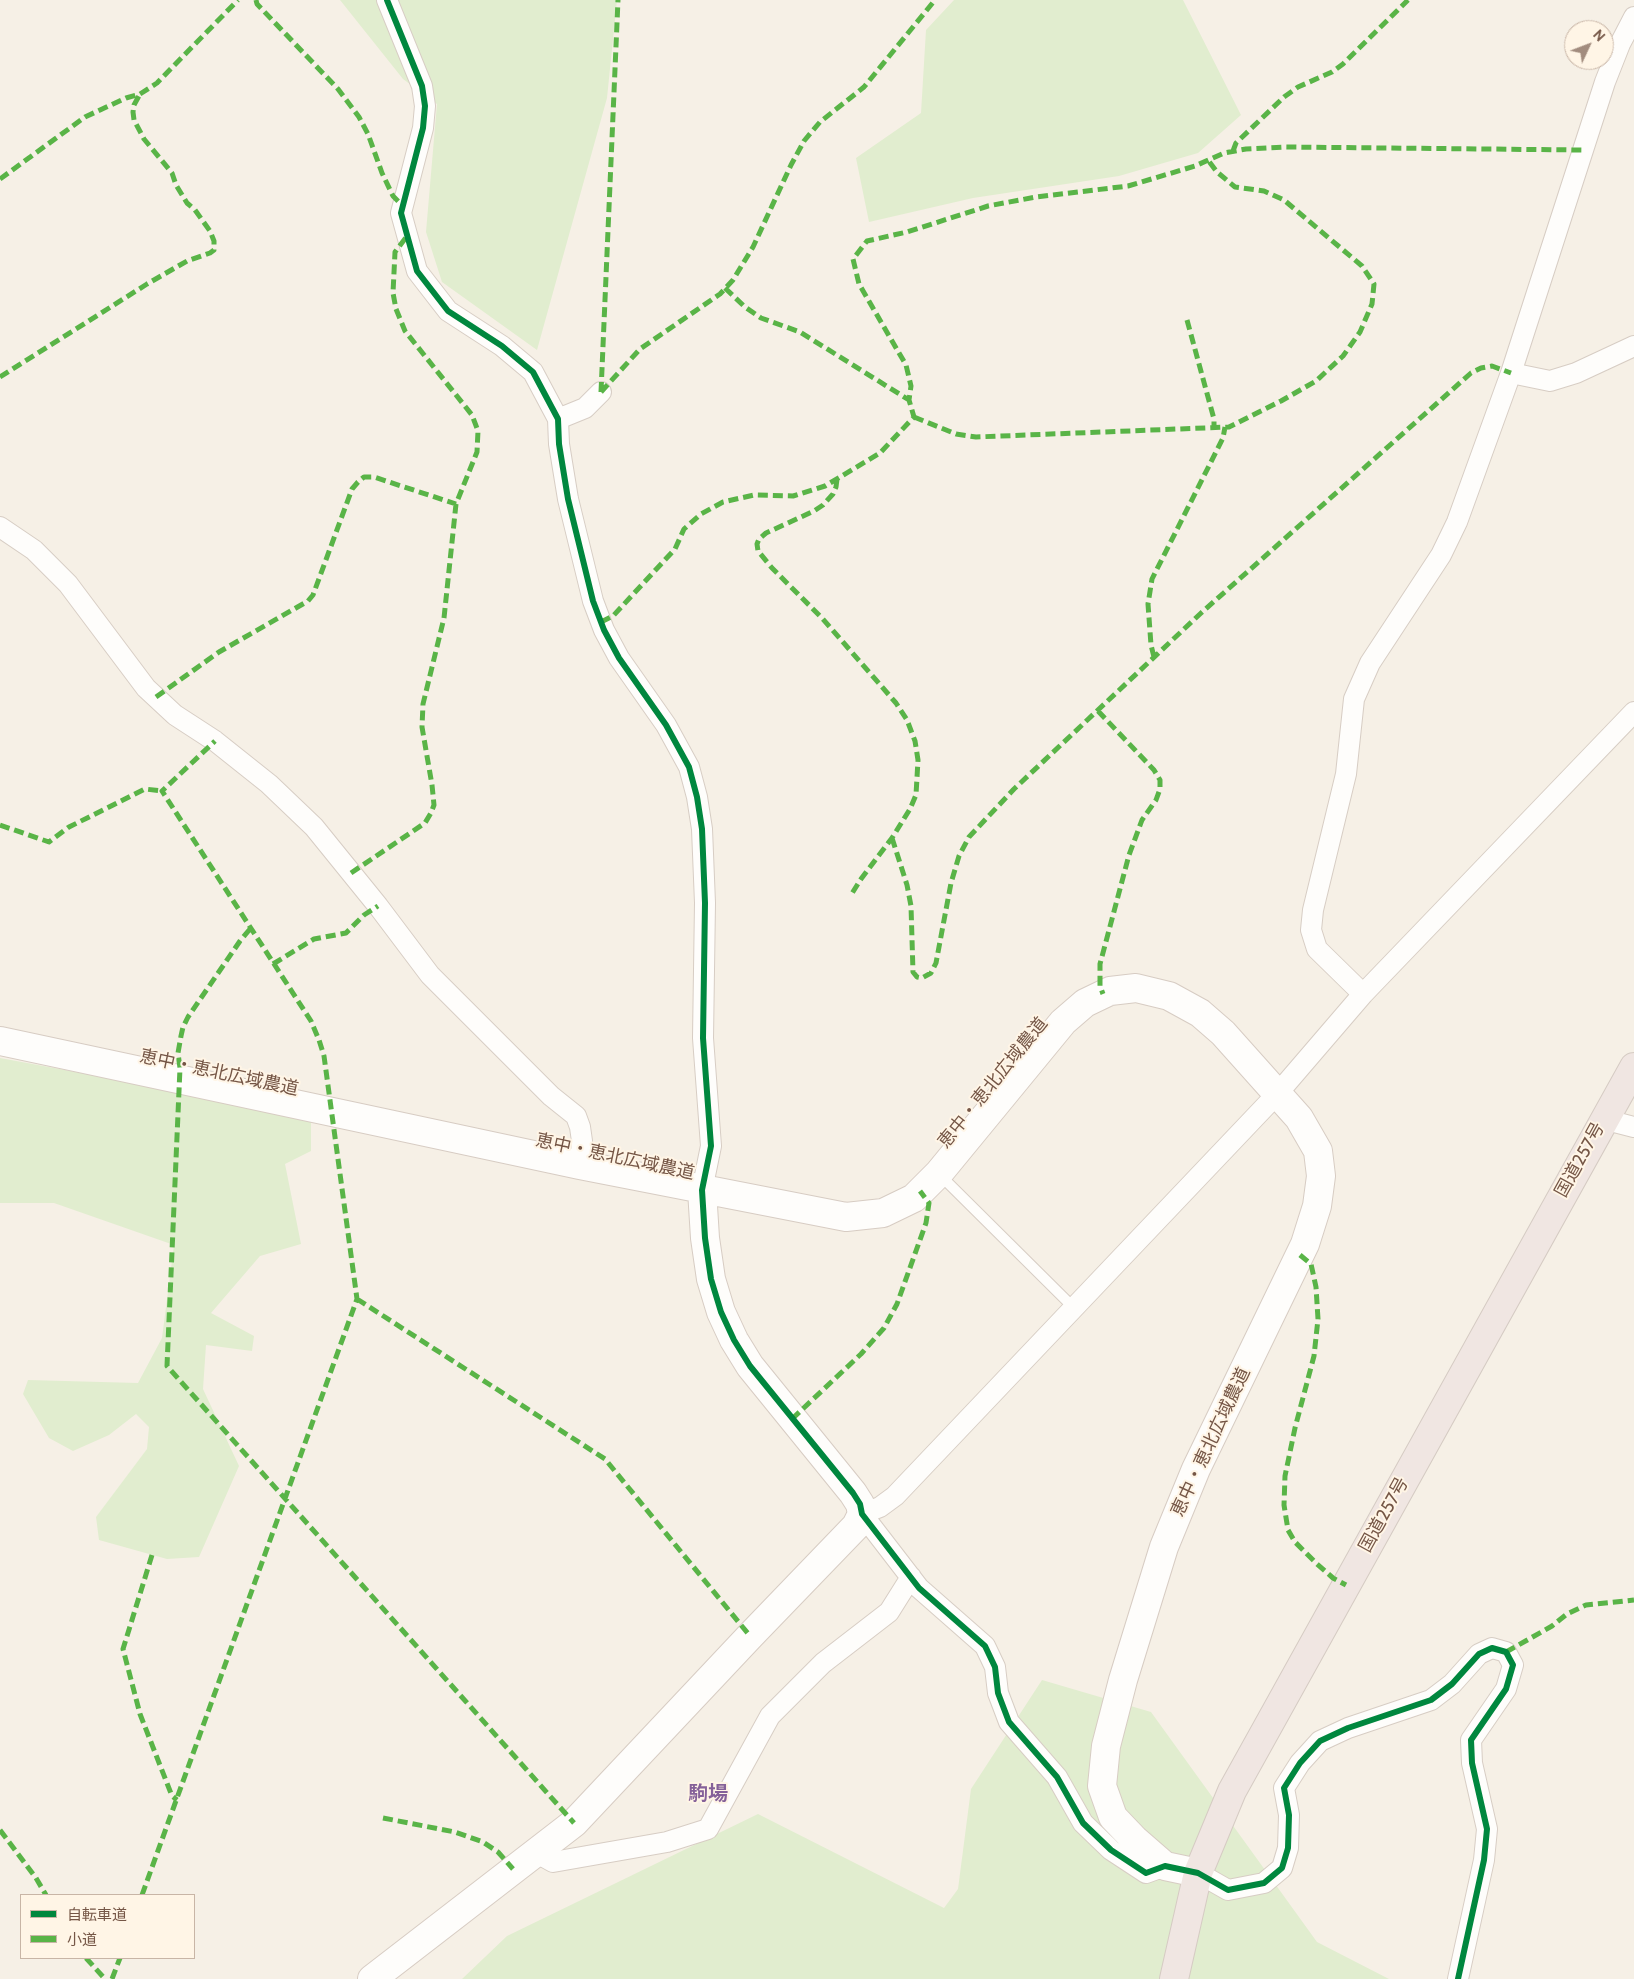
<!DOCTYPE html>
<meta charset="utf-8">
<style>
body{margin:0}
#map{position:relative;width:1634px;height:1979px;overflow:hidden;background:#f6f0e6;font-family:Cabin,"Noto Sans JP",sans-serif}
canvas{display:block}
.legend{position:absolute;left:20px;top:1894px;width:175px;height:65px;box-sizing:border-box;background:#fff5e6;border:1px solid #c8b5a6;margin:0;padding:6px 9px;list-style:none;font-size:15px;color:#755646}
.legend li{display:flex;align-items:center;gap:10px;height:25px}
.legend b{width:25px;border:1px solid #c8b5a6}
.north{position:absolute;left:1564px;top:20px;width:50px;height:50px;box-sizing:border-box;background:#fff5e6;border:1px solid #c8b5a6;border-radius:50%;rotate:47deg;font-size:14px;font-weight:700;line-height:20px;text-align:center;color:#755646}
.north::after{content:'';display:block;margin:auto;width:18px;height:22px;background:#a28c7e;clip-path:polygon(50% 0,100% 100%,50% 72%,0 100%)}
</style>
<div id="map">
<canvas width="1634" height="1979"></canvas>
<ul class="legend">
<li><b style="height:6px;background:#00873e"></b>自転車道</li>
<li><b style="height:6px;background:#59b447"></b>小道</li>
</ul>
<div class="north">N</div>
</div>
<script>
const ctx = document.querySelector('canvas').getContext('2d');
ctx.lineJoin = 'round';
function paint(path, color) {
  ctx.fillStyle = color;
  ctx.fill(path, 'evenodd');
}
function poly(rows) {
  const path = new Path2D();
  for (const r of rows) {
    path.moveTo(r[0], r[1]);
    for (let i = 2; i < r.length; i += 2) path.lineTo(r[i], r[i + 1]);
  }
  return path;
}
function trace(path, color, width, dash) {
  ctx.strokeStyle = color;
  ctx.lineWidth = width;
  ctx.lineCap = dash ? 'butt' : 'round';
  ctx.setLineDash(dash || []);
  ctx.stroke(path);
}
function write(font, color, halo, rows, align = 'center') {
  ctx.font = font + ' Cabin,"Noto Sans JP",sans-serif';
  ctx.lineWidth = 4;
  ctx.setLineDash([]);
  ctx.textBaseline = 'middle';
  ctx.strokeStyle = halo;
  ctx.fillStyle = color;
  for (const [text, x, y, turn = 0] of rows) {
    ctx.save();
    ctx.translate(x, y);
    ctx.rotate((+turn || 0) * Math.PI / 180);
    ctx.textAlign = isNaN(turn) ? turn : align;
    if (halo) ctx.strokeText(text, 0, 0);
    ctx.fillText(text, 0, 0);
    ctx.restore();
  }
}
const green = poly([
 [340,0,617,0,607,98,537,350,442,282,426,232,437,104,403,79],
 [954,0,1183,0,1241,115,1198,153,1119,176,973,198,869,222,856,158,921,113,926,30],
 [0,1058,157,1087,311,1122,311,1151,285,1164,301,1244,260,1256,211,1313,254,1336,252,1351,206,1345,203,1389,239,1466,199,1557,167,1559,99,1540,96,1517,147,1449,149,1427,136,1414,109,1435,73,1451,49,1438,23,1394,28,1380,138,1383,162,1338,174,1245,54,1203,0,1203],
 [1042,1680,1151,1712,1317,1942,1389,1979,462,1979,507,1936,758,1814,944,1908,958,1889,971,1789]
]);
const lane = poly([
 [939,1174,1074,1308]
]);
const street = poly([
 [387,0,422,86,425,106,423,128,401,213,417,271,448,311,502,346,533,372,558,419,559,444,568,499,593,601,604,630,619,658,666,725,689,767,697,797,702,829,705,903,703,1038,711,1146,702,1190],
 [1511,373,1550,381,1576,373,1634,346],
 [558,419,585,408,601,392],
 [0,527,34,550,68,584,146,688,175,715,215,741,269,784,314,827,378,906,430,975,551,1096,576,1116,580,1127,582,1141,580,1165],
 [1363,994,1317,949,1311,930,1313,910,1346,774,1354,699,1370,663,1441,555,1457,522,1511,373,1605,82,1620,44,1634,17],
 [1603,1119,1634,1127],
 [535,1852,553,1862,667,1842,708,1829,770,1716,823,1663,889,1612,911,1577],
 [1165,1866,1146,1873,1111,1850,1083,1823,1057,1777,1009,1722,998,1693,995,1667,985,1646,919,1588,862,1514,880,1507,895,1496,1278,1093,1363,994,1634,712],
 [1198,1873,1228,1890,1264,1883,1282,1868,1288,1848,1289,1815,1284,1788,1300,1763,1320,1741,1348,1728,1431,1700,1452,1684,1479,1654,1492,1648,1506,1652,1513,1665,1506,1689,1471,1740,1472,1763,1487,1829,1484,1860,1458,1979]
]);
const secondary = poly([
 [0,1041,580,1165,846,1217,883,1213,914,1198,939,1173,1063,1022,1085,1003,1110,991,1136,988,1169,996,1200,1013,1223,1033,1299,1118,1318,1151,1321,1176,1317,1206,1305,1244,1196,1469,1164,1547,1123,1680,1106,1746,1102,1786,1113,1817,1134,1839,1165,1866,1198,1873],
 [372,1979,574,1823,750,1636,856,1526,862,1514,860,1504,853,1493,750,1366,734,1340,721,1312,711,1279,705,1238,702,1190]
]);
const highway = poly([
 [1174,1979,1198,1873,1232,1791,1634,1067]
]);
const quiet = poly([
 [256,0,257,4,338,89,359,117,368,134,382,173,393,196,403,206],
 [1233,151,1236,143,1284,97,1298,87,1332,72,1343,64,1408,0],
 [0,179,85,117,126,98,140,94,157,83,238,0],
 [725,288,745,307,761,318,800,332,909,400],
 [1187,320,1214,419,1214,428],
 [0,377,147,284,187,261,210,253,214,250,214,241,210,231,195,210,187,203,176,185,172,173,144,139,134,120,133,112,134,105,140,94],
 [601,392,640,349,720,294,733,280,753,247,791,165,804,141,820,122,864,87,935,0],
 [601,392,618,0],
 [914,417,956,434,976,437,1229,427,1281,401,1316,381,1343,356,1360,332,1372,304,1374,284,1362,266,1284,200,1264,191,1235,187,1217,172,1208,160],
 [837,479,836,487,833,494,823,505,814,511,766,533,759,539,757,544,758,551,772,568,822,618,896,703,907,720,915,741,918,760,916,795,910,809,892,838,861,879,851,895],
 [601,622,613,616,675,549,684,529,701,514,723,502,754,495,793,496,825,486,880,453,914,417,909,400,911,386,906,365,859,284,853,259,867,241,907,232,988,206,1036,197,1128,186,1195,166,1224,153,1246,149,1286,147,1583,150],
 [1154,657,1151,645,1148,604,1152,579,1223,438,1225,427],
 [156,697,219,652,308,601,313,595,352,489,358,482,364,477,374,477,456,504],
 [1098,711,1154,770,1160,780,1160,789,1156,800,1142,820,1129,855,1100,964,1100,986,1103,994],
 [0,825,49,842,69,827,145,789,162,791],
 [892,838,907,885,911,906,913,972,917,977,922,978,931,973,936,963,951,883,959,856,969,837,1014,789,1200,614,1471,373,1481,368,1492,366,1511,373],
 [351,873,425,823,431,813,434,805,432,785,422,727,423,704,444,618,456,504,477,452,478,431,472,415,405,331,396,309,393,293,395,252,407,236],
 [250,929,240,941,188,1017,183,1027,181,1036,178,1053,180,1068,167,1366,574,1823],
 [273,964,314,939,346,933,364,915,378,906],
 [1300,1255,1311,1264,1316,1287,1318,1319,1314,1356,1295,1428,1285,1476,1284,1505,1288,1530,1295,1542,1317,1564,1333,1578,1346,1585],
 [357,1299,605,1459,750,1636],
 [792,1419,861,1354,884,1328,897,1304,926,1223,929,1203,920,1191],
 [152,1555,123,1649,140,1714,172,1796,177,1800],
 [1506,1652,1552,1626,1567,1614,1586,1605,1634,1600],
 [383,1818,455,1832,483,1842,498,1852,513,1869],
 [0,1830,36,1878,46,1895],
 [142,1895,357,1299,324,1056,319,1040,311,1021,162,791,215,741],
 [86,1958,105,1979],
 [112,1979,120,1958]
]);
const cycleway = poly([
 [387,0,422,86,425,106,423,128,401,213,417,271,448,311,502,346,533,372,558,419,559,444,568,499,593,601,604,630,619,658,666,725,689,767,697,797,702,829,705,903,703,1038,711,1146,702,1190,705,1238,711,1279,721,1312,734,1340,750,1366,853,1493,860,1504,862,1514,919,1588,985,1646,995,1667,998,1693,1009,1722,1057,1777,1083,1823,1111,1850,1146,1873,1165,1866,1198,1873,1228,1890,1264,1883,1282,1868,1288,1848,1289,1815,1284,1788,1300,1763,1320,1741,1348,1728,1431,1700,1452,1684,1479,1654,1492,1648,1506,1652,1513,1665,1506,1689,1471,1740,1472,1763,1487,1829,1484,1860,1458,1979]
]);
const streetNames = [
 ["恵中・恵北広域農道",219,1073,12],
 ["恵中・恵北広域農道",993,1083,-51],
 ["恵中・恵北広域農道",615,1157,12],
 ["国道257号",1580,1160,-61],
 ["恵中・恵北広域農道",1211,1442,-65],
 ["国道257号",1384,1515,-61]
];
const quarterNames = [
 ["駒場",708,1794]
];
paint(green, '#e1edcf');
trace(lane, '#d7cdc4', 12);
trace(street, '#d7cdc4', 22);
trace(secondary, '#d7ccc3', 30);
trace(highway, '#d5cbc3', 30);
trace(lane, '#fefdfb', 10);
trace(street, '#fefdfb', 20);
trace(secondary, '#fefdfb', 28);
trace(highway, '#f0e6e2', 28);
trace(quiet, '#59b447', 5, [10, 5]);
trace(cycleway, '#00873e', 6);
write('18px', '#755646', '#fff5e6', streetNames);
write('bold 20px', '#856199', '#fff5e6', quarterNames);
</script>
